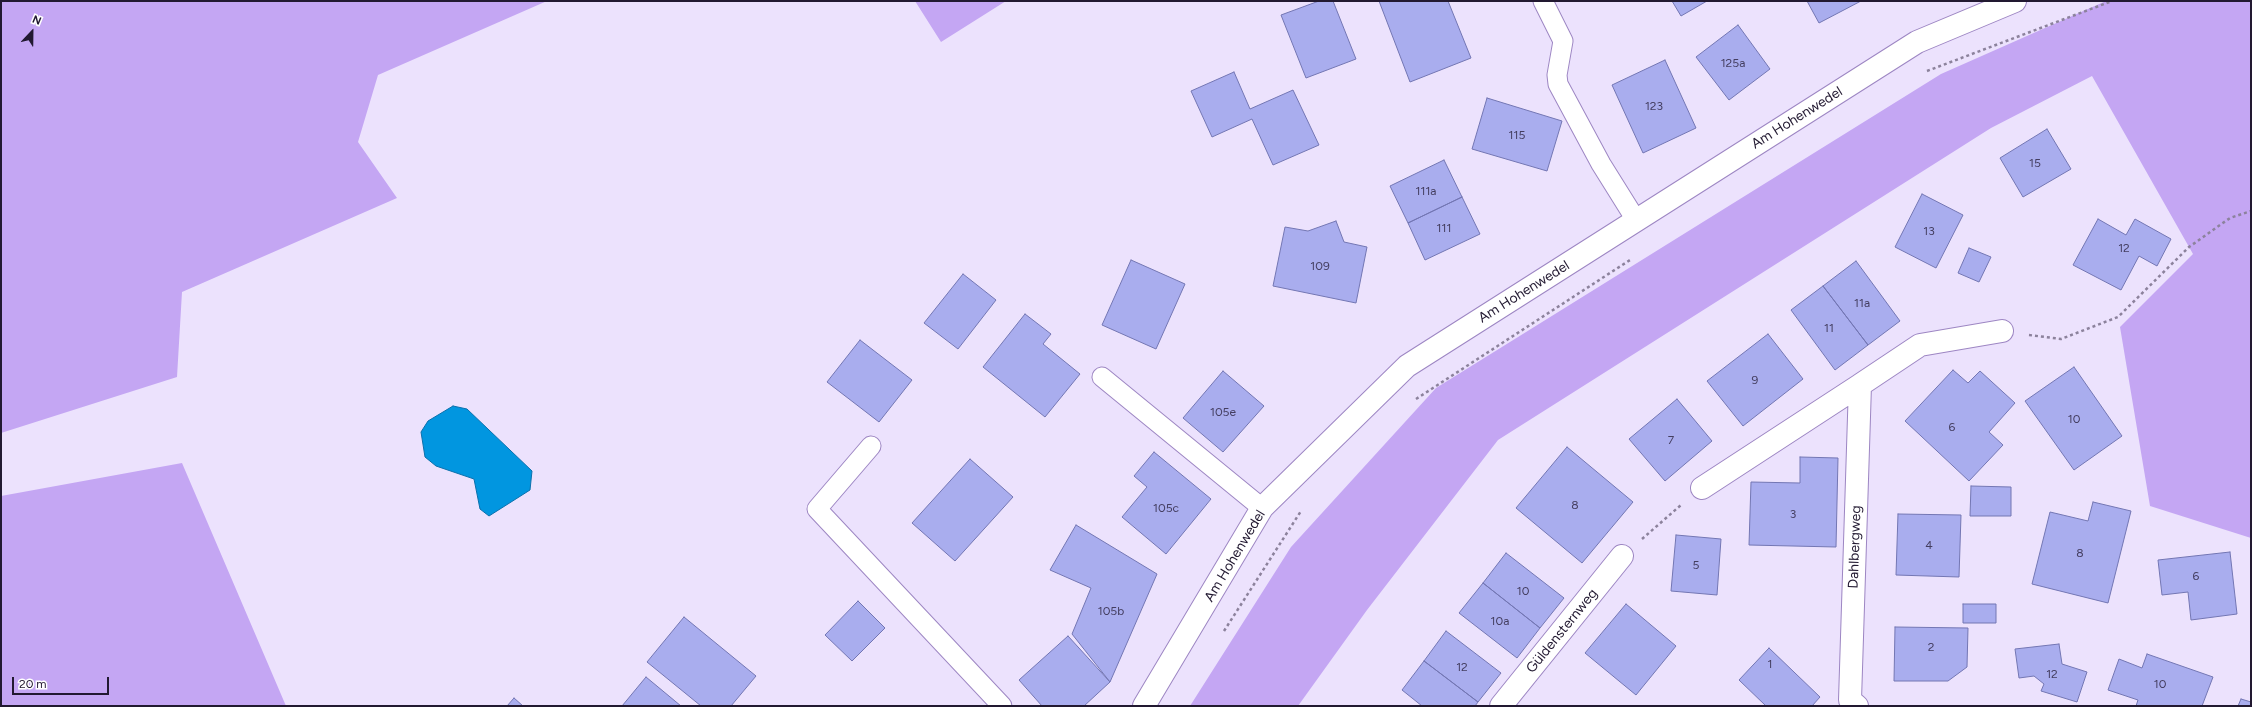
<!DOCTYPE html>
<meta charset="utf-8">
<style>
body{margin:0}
#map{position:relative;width:2252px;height:707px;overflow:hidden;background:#ece2fd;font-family:Figtree,sans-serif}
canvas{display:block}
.frame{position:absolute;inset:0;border:2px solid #221931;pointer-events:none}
.north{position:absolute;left:12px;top:12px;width:40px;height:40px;-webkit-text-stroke:3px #fff;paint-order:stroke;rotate:22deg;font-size:11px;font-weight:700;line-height:16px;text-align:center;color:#221931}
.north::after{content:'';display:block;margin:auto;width:14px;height:18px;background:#221931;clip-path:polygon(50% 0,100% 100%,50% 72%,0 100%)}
.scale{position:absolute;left:12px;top:677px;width:97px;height:18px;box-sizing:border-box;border:2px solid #221931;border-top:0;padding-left:5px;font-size:12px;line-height:14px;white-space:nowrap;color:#221931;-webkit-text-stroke:3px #fff;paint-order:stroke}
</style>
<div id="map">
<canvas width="2252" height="707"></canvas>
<div class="frame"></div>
<div class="north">N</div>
<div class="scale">20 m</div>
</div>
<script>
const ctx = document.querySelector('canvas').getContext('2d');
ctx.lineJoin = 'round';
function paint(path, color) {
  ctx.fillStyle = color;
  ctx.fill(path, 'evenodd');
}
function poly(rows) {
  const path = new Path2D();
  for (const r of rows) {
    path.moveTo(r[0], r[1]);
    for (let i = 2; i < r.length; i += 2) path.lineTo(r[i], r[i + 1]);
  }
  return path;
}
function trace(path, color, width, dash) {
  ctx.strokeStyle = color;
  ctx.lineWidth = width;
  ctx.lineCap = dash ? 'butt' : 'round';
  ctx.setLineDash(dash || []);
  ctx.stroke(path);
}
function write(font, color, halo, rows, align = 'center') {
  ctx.font = font + ' Figtree,sans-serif';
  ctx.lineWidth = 3.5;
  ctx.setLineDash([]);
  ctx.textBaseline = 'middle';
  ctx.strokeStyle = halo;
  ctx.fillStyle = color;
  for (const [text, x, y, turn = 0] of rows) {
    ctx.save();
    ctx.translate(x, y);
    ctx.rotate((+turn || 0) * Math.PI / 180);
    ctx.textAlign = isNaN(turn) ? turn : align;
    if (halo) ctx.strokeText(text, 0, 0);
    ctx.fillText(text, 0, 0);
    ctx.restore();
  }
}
const green = poly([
 [1,1,547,1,378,75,358,142,397,198,182,292,177,377,1,433],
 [915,1,1006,1,941,42],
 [2106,1,2251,1,2251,538,2150,506,2120,327,2193,254,2092,76,1991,128,1498,440,1367,610,1298,706,1190,706,1291,547,1436,388,1941,74],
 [182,463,286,706,1,706,1,496]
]);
const water = poly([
 [453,406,467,409,532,471,530,490,489,516,480,509,474,479,436,466,425,457,421,432,428,421,453,406]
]);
const building = poly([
 [1319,1,1333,1,1356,59,1306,78,1281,15,1319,1],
 [1379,1,1448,1,1471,58,1410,82,1379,1],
 [1672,1,1707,1,1681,16,1672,1],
 [1807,1,1861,1,1819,23,1807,1],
 [1738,25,1770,69,1729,100,1696,57,1738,25],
 [1665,60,1696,128,1643,153,1612,85,1665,60],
 [1234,72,1250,109,1293,90,1319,145,1273,165,1252,119,1212,137,1191,91,1234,72],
 [1487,98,1562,121,1547,171,1472,149,1487,98],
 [2047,129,2071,169,2023,197,2000,158,2047,129],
 [1444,160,1462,197,1408,223,1390,186,1444,160],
 [1922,194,1963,215,1936,268,1895,247,1922,194],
 [1462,197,1480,234,1425,260,1408,223,1462,197],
 [2098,219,2126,235,2135,219,2171,239,2157,266,2139,256,2121,290,2073,265,2098,219],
 [1336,221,1344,242,1367,247,1356,303,1273,286,1285,227,1308,231,1336,221],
 [1969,248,1991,257,1979,282,1958,273,1969,248],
 [1131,260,1185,284,1156,349,1102,325,1131,260],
 [1856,261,1900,321,1868,345,1823,286,1856,261],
 [963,274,996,300,958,349,924,323,963,274],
 [1823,286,1868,345,1835,370,1791,310,1823,286],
 [1025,314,1051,334,1043,344,1080,374,1045,417,983,367,1025,314],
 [1768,334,1803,379,1743,426,1707,381,1768,334],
 [860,340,912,380,879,422,827,382,860,340],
 [2074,367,2122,436,2074,470,2025,401,2074,367],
 [1953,370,1968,383,1980,371,2015,403,1989,432,2003,445,1969,481,1905,421,1953,370],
 [1223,371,1264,406,1223,452,1183,418,1223,371],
 [1677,399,1712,441,1665,481,1629,439,1677,399],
 [1567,447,1633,502,1582,563,1516,508,1567,447],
 [1154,452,1211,499,1166,554,1122,517,1147,487,1134,476,1154,452],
 [1800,457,1838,458,1836,547,1749,545,1751,482,1800,483,1800,457],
 [970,459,1013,497,955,561,912,523,970,459],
 [1971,486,2011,487,2011,516,1970,516,1971,486],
 [2093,502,2131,511,2108,603,2032,584,2050,512,2088,521,2093,502],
 [1898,514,1961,515,1959,577,1896,575,1898,514],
 [1076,525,1157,574,1110,682,1072,634,1091,588,1050,570,1076,525],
 [1676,535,1721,539,1717,595,1671,591,1676,535],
 [2230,552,2237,614,2191,620,2188,592,2162,595,2158,560,2230,552],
 [1506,553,1564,598,1540,628,1483,583,1506,553],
 [1483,583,1540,628,1517,658,1459,613,1483,583],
 [858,601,885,628,852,661,825,635,858,601],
 [1626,604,1676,646,1636,695,1585,653,1626,604],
 [1963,604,1996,604,1996,623,1963,623,1963,604],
 [684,617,756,676,731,706,701,706,647,662,684,617],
 [1895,627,1968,628,1967,667,1948,681,1894,681,1895,627],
 [1446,631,1501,673,1478,702,1424,661,1446,631],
 [1068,636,1110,682,1084,706,1042,706,1019,680,1068,636],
 [2059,644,2062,664,2087,672,2077,702,2041,691,2044,684,2034,676,2019,678,2015,649,2059,644],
 [1769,648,1820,697,1812,706,1766,706,1739,680,1769,648],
 [2147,654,2213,677,2202,706,2136,706,2138,700,2108,690,2119,659,2142,668,2147,654],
 [1424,661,1478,702,1475,706,1422,706,1402,690,1424,661],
 [646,677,681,706,622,706,646,677],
 [514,698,523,706,507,706,514,698],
 [2241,699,2251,702,2251,706,2238,706,2241,699]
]);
const path = poly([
 [1927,71,2112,1],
 [2029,335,2061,339,2118,317,2189,247,2230,218,2251,211],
 [1416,399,1630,260],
 [1642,539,1681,505],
 [1224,631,1301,511]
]);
const service = poly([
 [1543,1,1563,41,1557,75,1558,84,1601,164,1636,220],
 [1102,377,1262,508],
 [871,446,817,509,1002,706]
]);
const minor = poly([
 [1702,488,1860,385],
 [1144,706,1262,508,1407,366,1917,42,2015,1],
 [1501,706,1622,556],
 [1857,706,1850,700,1860,385,1920,345,2002,331]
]);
const numberNames = [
 ["125a",1733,63],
 ["123",1654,106],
 ["115",1517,135],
 ["15",2035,163],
 ["111a",1426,191],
 ["111",1444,228],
 ["13",1929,231],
 ["12",2124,248],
 ["109",1320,266],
 ["11a",1862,303],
 ["11",1829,328],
 ["9",1755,380],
 ["105e",1223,412],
 ["10",2074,419],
 ["6",1952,427],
 ["7",1671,440],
 ["8",1575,505],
 ["105c",1166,508],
 ["3",1793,514],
 ["4",1929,545],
 ["8",2080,553],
 ["5",1696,565],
 ["6",2196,576],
 ["10",1523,591],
 ["105b",1111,611],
 ["10a",1500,621],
 ["2",1931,647],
 ["1",1770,664],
 ["12",1462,667],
 ["12",2052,674],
 ["10",2160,684]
];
const streetNames = [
 ["Am Hohenwedel",1797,118,-32],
 ["Am Hohenwedel",1524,292,-32],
 ["Dahlbergweg",1855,547,-88],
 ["Am Hohenwedel",1235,556,-59],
 ["Güldensternweg",1562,631,-51]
];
paint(green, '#c4a6f3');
paint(water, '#0196e0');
trace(water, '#0b70ac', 1);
paint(building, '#a9adee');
trace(building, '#7376b3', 1);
trace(service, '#9d86c3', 21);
trace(minor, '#9d86c3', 24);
trace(path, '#8c829c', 2.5, [3, 3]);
trace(service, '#fff', 19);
trace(minor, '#fff', 22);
write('12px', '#443e60', null, numberNames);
write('14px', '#221931', '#fff', streetNames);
</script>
